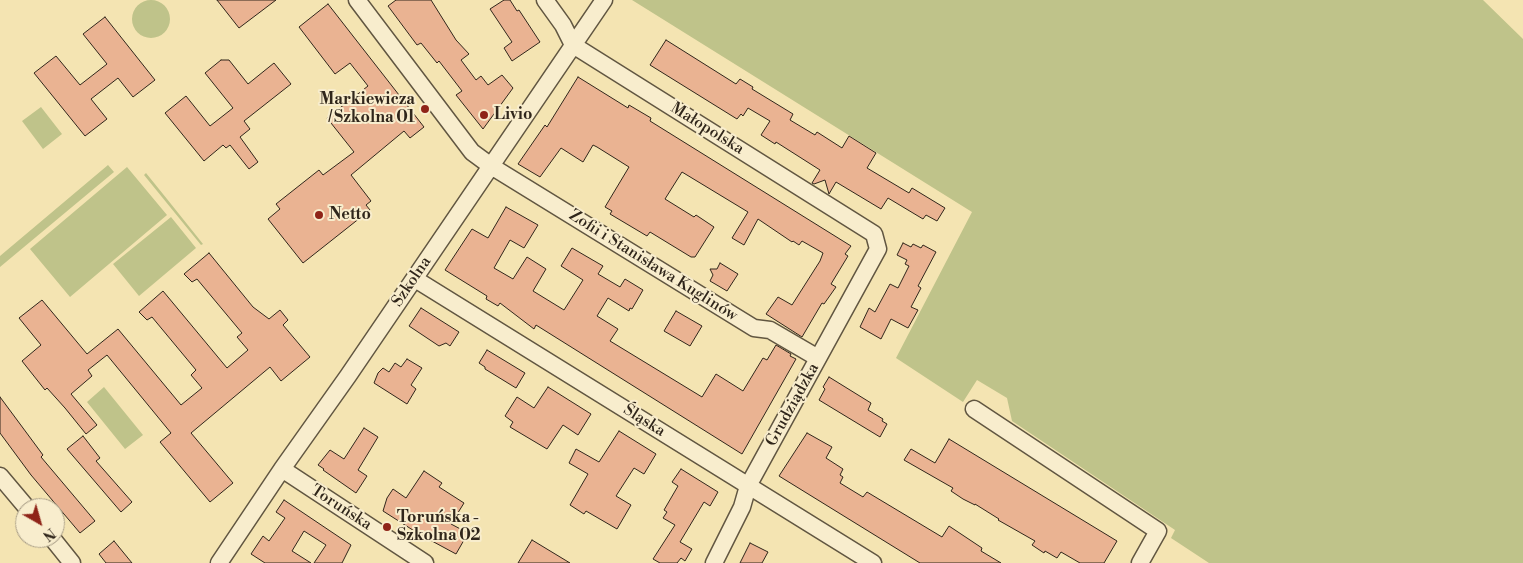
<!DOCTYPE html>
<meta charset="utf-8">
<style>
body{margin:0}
#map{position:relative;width:1523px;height:563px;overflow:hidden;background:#f4e4b2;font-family:"Libre Bodoni",serif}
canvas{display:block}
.north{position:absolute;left:15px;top:498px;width:50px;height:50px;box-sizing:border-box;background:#f8edcd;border:1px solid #a89d86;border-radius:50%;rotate:142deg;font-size:14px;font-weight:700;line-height:20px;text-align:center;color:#30261b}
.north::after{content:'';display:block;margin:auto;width:18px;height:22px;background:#8f2418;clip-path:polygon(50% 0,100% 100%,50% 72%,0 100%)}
</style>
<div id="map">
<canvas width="1523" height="563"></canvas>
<div class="north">N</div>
</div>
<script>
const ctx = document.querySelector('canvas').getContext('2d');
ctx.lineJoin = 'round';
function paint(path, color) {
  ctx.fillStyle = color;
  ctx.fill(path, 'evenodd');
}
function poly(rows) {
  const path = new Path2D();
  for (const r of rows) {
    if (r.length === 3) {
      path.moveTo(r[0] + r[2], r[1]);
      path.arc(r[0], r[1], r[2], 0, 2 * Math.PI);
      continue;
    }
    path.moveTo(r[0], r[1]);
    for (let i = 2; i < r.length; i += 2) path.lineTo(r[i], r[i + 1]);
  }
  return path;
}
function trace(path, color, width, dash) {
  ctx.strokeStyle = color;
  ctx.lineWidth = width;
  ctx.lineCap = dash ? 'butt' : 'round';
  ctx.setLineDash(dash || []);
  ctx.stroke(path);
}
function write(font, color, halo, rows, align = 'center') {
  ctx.font = font + ' "Libre Bodoni",serif';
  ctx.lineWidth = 4;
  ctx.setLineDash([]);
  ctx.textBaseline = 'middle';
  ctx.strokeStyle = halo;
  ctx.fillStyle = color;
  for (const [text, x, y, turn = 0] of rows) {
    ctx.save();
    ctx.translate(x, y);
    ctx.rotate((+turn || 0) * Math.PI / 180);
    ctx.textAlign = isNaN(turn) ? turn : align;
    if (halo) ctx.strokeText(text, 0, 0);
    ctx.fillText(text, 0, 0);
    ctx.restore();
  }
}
const green = poly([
 [632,0,1483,0,1523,39,1523,563,1209,563,1171,538,1175,530,1012,421,1007,398,977,380,963,402,896,358,972,212],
 [151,19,19],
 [41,107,62,134,43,149,22,121],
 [108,165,114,172,0,267,0,256],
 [127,167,167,215,70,297,30,249],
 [146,173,167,199,203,244,201,245,144,175],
 [171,217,196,248,139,296,113,264],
 [104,387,143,435,125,449,87,402]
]);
const building = poly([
 [217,0,276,0,239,28,217,0],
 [396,0,431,0,456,40,469,54,461,60,476,80,481,76,488,85,502,75,513,88,483,129,456,95,462,91,439,61,437,63,421,43,417,45,388,6,396,0],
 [504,0,510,0,517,11,519,10,540,42,512,61,504,48,512,42,490,9,504,0],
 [328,4,424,127,410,138,404,131,351,175,371,201,366,205,370,210,303,263,268,219,280,209,276,204,319,170,323,175,354,152,327,118,368,86,350,63,335,74,299,27,328,4],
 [105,17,155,80,133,97,118,78,91,99,107,119,85,136,34,73,56,56,80,85,107,64,83,34,105,17],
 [666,40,736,84,740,79,753,87,752,89,793,114,790,120,815,135,817,132,842,148,849,136,876,153,867,168,909,193,912,188,945,208,937,221,926,215,923,219,888,198,881,209,836,182,829,194,825,180,814,184,812,183,820,170,776,142,775,144,761,135,770,121,748,108,743,116,741,114,737,119,650,65,666,40],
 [221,60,229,60,248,84,274,63,291,84,244,121,250,129,240,137,258,162,249,169,230,145,226,148,223,145,204,161,165,113,186,96,210,126,233,108,205,73,221,60],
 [578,77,628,108,629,105,651,118,650,121,851,246,845,254,848,256,831,284,836,287,824,304,822,303,802,337,766,314,778,297,792,305,820,261,823,253,802,241,799,245,793,241,792,242,758,219,744,245,732,238,748,212,682,172,665,199,694,217,696,215,714,227,695,257,691,257,650,232,647,236,610,214,612,211,605,207,629,167,597,147,593,145,583,162,561,148,540,177,518,164,545,125,547,127,578,77],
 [506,207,538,225,524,248,510,240,494,268,513,279,527,257,546,269,533,291,564,310,583,280,561,266,572,248,603,266,598,274,620,287,625,279,643,290,632,309,630,308,629,311,608,298,597,316,618,329,610,341,702,397,716,374,743,391,763,358,767,360,776,345,791,354,790,356,796,359,742,454,536,325,534,329,500,303,498,306,486,299,487,296,445,270,472,229,488,238,506,207],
 [903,243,911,247,913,244,921,248,923,245,936,252,918,286,921,288,911,307,918,310,908,328,891,319,881,339,860,327,869,308,875,312,890,284,898,288,909,266,905,264,907,260,897,255,903,243],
 [209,253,253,307,269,319,280,310,288,320,283,325,310,357,281,381,270,367,191,433,233,483,210,502,160,442,171,433,107,355,88,370,92,376,71,394,97,425,86,434,65,408,47,388,45,390,22,361,41,345,19,318,42,300,87,354,118,329,181,405,202,388,191,375,196,370,152,317,147,320,139,312,163,291,227,368,248,350,237,337,242,333,197,279,192,282,184,274,209,253],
 [720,263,738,274,727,291,710,281,713,275,710,269,717,269,720,263],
 [421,308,459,332,450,346,446,343,439,346,409,326,421,308],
 [676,311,702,326,690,346,664,331,676,311],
 [487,350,525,373,516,388,485,369,485,367,479,363,487,350],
 [407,359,422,368,411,385,416,389,407,404,374,383,378,373,383,368,389,372,395,363,401,367,407,359],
 [829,377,871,403,868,410,883,419,882,421,887,424,880,437,819,400,825,389,823,387,829,377],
 [548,387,591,414,578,435,563,425,547,449,510,427,513,422,505,416,517,397,534,408,548,387],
 [0,397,43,455,41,457,95,521,80,533,31,475,0,433,0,397],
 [364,428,378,437,358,470,367,476,356,493,323,470,324,469,318,465,330,450,344,459,364,428],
 [619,431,656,454,644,474,634,468,616,496,631,505,617,529,586,511,584,514,570,505,588,474,569,463,576,449,599,462,619,431],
 [807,433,832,447,826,458,843,469,840,475,843,477,840,483,863,497,867,492,942,537,949,526,982,548,981,551,1001,563,920,563,779,476,807,433],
 [83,436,100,458,96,461,132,502,121,512,67,449,83,436],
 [949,439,1117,541,1104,563,1080,563,1061,552,1057,558,1045,551,1044,553,1032,545,1035,541,998,520,999,519,975,504,975,505,963,499,951,491,953,488,904,460,911,449,935,463,949,439],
 [681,469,718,492,710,506,704,502,680,542,692,549,685,561,681,558,677,563,660,563,653,559,675,525,663,518,667,512,664,510,678,486,672,482,681,469],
 [424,471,442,483,439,487,464,503,451,524,468,533,456,554,419,534,383,511,387,498,393,489,406,498,424,471],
 [284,500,351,545,342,563,314,563,326,545,304,531,292,551,311,563,265,563,251,554,263,536,269,541,285,518,276,512,284,500],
 [532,540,570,563,518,563,532,540],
 [114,541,132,563,106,563,99,554,114,541],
 [750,543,768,552,762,563,740,563,750,543]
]);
const minor = poly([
 [357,0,472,152,491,166,754,328,770,330,818,358],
 [545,0,563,25,573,45,874,234,878,249,748,486,742,507,714,563],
 [415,279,873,563],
 [974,409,1158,531,1140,563],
 [282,469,425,563],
 [0,476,27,508],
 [52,538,72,563],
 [219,563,282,469,348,376,604,0]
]);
const markers = [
 [425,109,5,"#8f2418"],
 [484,115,5,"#8f2418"],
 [319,215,5,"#8f2418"],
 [387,527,5,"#8f2418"]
];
const poiNames = [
 ["Markiewicza",415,100,"right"],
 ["/ Szkolna 01",415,118,"right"],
 ["Livio",494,115],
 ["Netto",329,215],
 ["Toruńska -",397,518],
 ["Szkolna 02",397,536]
];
const streetNames = [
 ["Małopolska",707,129,32],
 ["Zofii i Stanisława Kuglinów",653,266,32],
 ["Szkolna",412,282,-56],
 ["Grudziądzka",793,405,-61],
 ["Śląska",644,421,32],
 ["Toruńska",341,508,33]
];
paint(green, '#bfc38a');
paint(building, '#eab392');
trace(building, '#30261b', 1);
trace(minor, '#615641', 19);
trace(minor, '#f8edcd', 16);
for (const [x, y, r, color] of markers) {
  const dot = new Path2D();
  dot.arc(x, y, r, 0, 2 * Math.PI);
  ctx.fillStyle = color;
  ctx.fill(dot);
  trace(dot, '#f8edcd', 2);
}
write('bold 16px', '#30261b', '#f8edcd', poiNames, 'left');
write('16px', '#30261b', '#f8edcd', streetNames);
</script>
